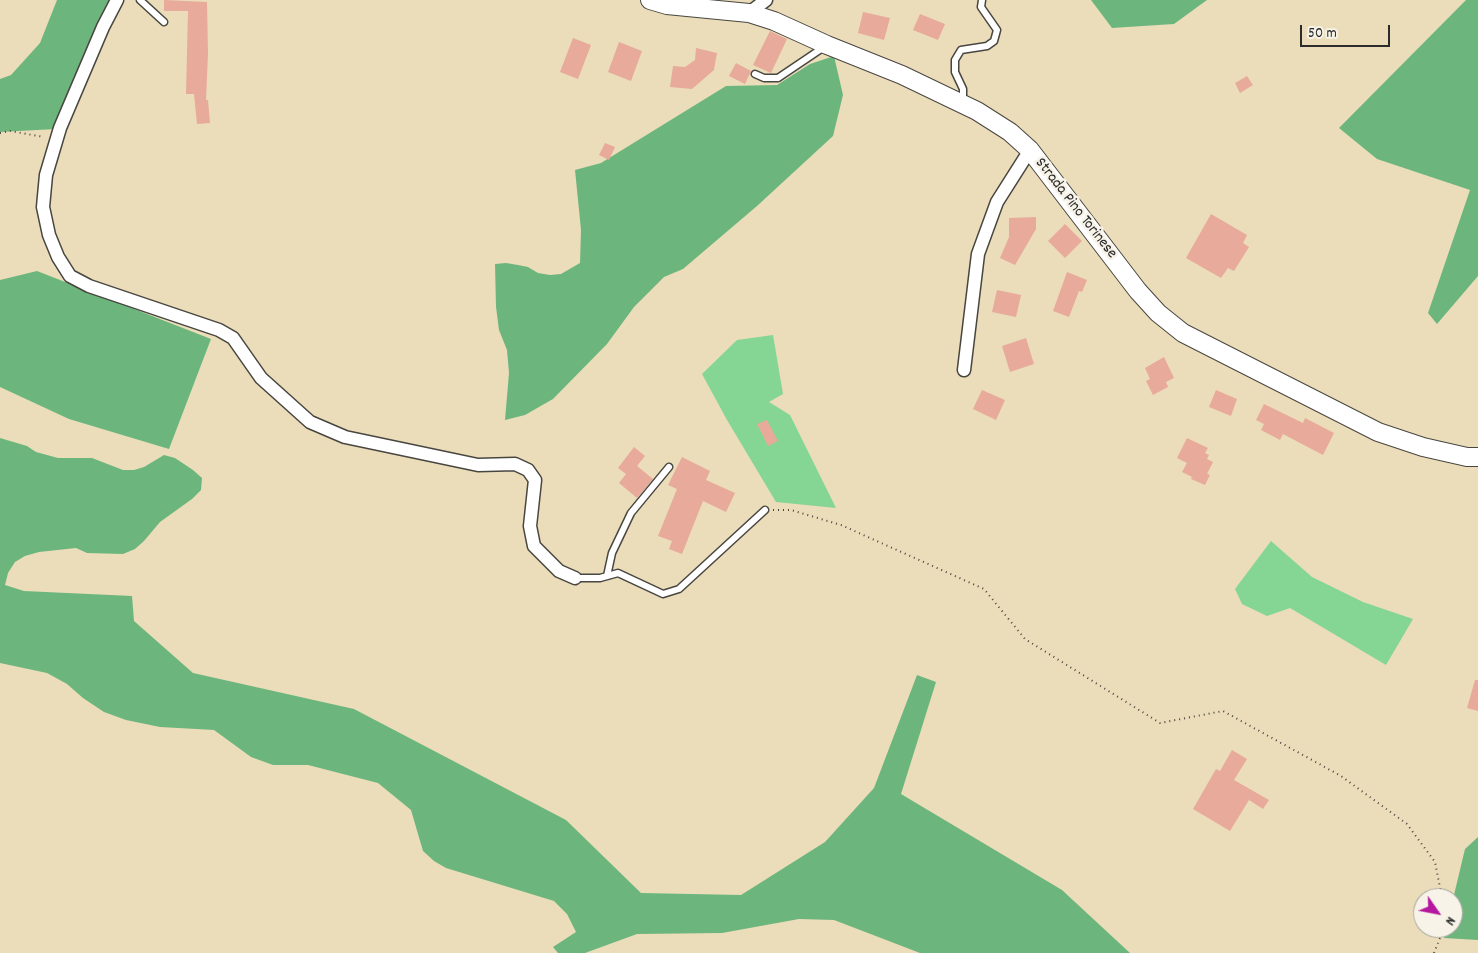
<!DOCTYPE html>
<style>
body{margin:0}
#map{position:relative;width:1478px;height:953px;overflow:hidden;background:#ebddb9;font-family:Dekko,sans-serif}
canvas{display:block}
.north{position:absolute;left:1413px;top:888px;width:50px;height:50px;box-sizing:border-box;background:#f7f3e8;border:1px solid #a5a39c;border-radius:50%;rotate:123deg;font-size:14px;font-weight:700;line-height:20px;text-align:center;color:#2b2b2b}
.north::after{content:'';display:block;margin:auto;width:18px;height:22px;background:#b5179e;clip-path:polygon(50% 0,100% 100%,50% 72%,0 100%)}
.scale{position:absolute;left:1300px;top:25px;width:90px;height:22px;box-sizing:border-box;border:2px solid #2b2b2b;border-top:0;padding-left:6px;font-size:15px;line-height:18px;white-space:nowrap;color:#2b2b2b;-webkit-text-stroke:4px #f7f3e8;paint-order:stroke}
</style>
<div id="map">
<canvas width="1478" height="953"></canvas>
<div class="north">N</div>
<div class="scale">50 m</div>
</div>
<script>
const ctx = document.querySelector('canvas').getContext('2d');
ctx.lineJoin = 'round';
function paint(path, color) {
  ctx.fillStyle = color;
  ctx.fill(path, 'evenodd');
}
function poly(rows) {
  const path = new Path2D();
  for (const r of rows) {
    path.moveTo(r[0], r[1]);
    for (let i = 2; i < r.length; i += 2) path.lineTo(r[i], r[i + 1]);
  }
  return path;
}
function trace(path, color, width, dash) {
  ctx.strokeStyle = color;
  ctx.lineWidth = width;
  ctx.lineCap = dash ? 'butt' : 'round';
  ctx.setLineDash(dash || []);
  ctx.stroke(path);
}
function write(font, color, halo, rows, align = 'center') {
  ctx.font = font + ' Dekko,sans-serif';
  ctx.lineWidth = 5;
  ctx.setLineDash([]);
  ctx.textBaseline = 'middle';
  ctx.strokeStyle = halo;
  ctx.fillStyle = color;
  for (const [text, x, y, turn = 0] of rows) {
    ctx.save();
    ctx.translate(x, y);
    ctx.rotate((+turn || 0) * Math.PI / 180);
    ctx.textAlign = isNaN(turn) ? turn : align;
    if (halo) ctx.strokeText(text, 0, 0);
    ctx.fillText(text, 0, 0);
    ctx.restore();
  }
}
const green = poly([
 [773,335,783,394,769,402,790,415,836,508,776,502,727,420,702,374,737,340],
 [1271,541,1312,577,1363,602,1413,619,1386,665,1290,608,1267,616,1242,604,1235,589]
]);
const forest = poly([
 [57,0,111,0,56,129,0,132,0,79,11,75,40,43],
 [1091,0,1207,0,1174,24,1112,28],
 [1466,0,1478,0,1478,276,1437,324,1428,313,1470,190,1377,159,1339,128],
 [834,56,843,95,833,136,757,206,683,269,664,277,634,307,607,344,553,399,525,415,505,420,509,373,507,350,499,330,496,307,495,264,506,263,518,265,528,267,538,273,550,275,561,274,580,263,581,230,575,170,601,163,726,86,777,85,810,64],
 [37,271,211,339,169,449,69,419,0,387,0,280],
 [0,438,27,446,36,452,58,458,92,458,123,470,134,470,144,467,164,455,175,458,193,470,202,478,201,490,192,499,160,522,144,541,135,549,123,554,87,553,76,548,39,552,25,556,15,562,8,573,5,585,24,591,132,596,134,621,193,673,354,709,566,820,641,893,741,895,825,842,874,788,917,675,936,682,901,794,1062,890,1130,953,920,953,834,920,799,919,722,933,637,934,585,953,558,953,553,947,576,932,567,914,554,901,446,868,434,861,423,851,411,810,378,783,308,765,273,765,251,757,214,730,160,727,126,720,104,712,83,698,67,684,47,673,0,663],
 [1478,837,1478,940,1444,938,1446,928,1453,928,1453,899,1465,849]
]);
const building = poly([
 [164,0,207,2,208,53,206,100,208,100,210,123,197,124,194,94,186,94,188,11,164,11],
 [863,12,890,18,884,40,858,33],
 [920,14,945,24,938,40,913,30],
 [770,31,787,39,771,73,753,65],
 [573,38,591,45,578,79,560,72],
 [619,42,642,51,631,81,608,72],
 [696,48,717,53,714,70,692,89,670,87,673,66,685,67,695,60],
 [736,63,751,71,745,84,729,76],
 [1247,76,1253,85,1240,93,1235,83],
 [605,143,615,147,609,160,599,155],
 [1211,214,1247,235,1243,243,1249,247,1234,271,1228,268,1221,278,1186,258],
 [1036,217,1036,229,1015,265,1000,258,1009,237,1009,218],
 [1065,224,1082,241,1065,258,1048,241],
 [1067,272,1087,280,1082,292,1079,291,1069,317,1053,311],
 [997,290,1021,295,1016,317,992,312],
 [1026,338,1034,364,1010,372,1002,346],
 [1164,357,1174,378,1166,382,1168,387,1153,395,1146,381,1150,379,1145,368],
 [982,390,1005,400,996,420,973,409],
 [1216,390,1237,399,1231,416,1209,407],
 [1264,404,1303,423,1305,418,1334,433,1323,455,1283,434,1280,440,1261,430,1264,424,1256,420],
 [767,420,778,441,768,446,757,424],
 [1187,438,1208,448,1205,453,1209,455,1207,459,1213,462,1207,474,1210,475,1205,485,1191,479,1192,477,1182,472,1187,463,1177,458],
 [634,447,645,456,637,466,653,479,637,498,619,483,626,474,618,468],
 [682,457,710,471,706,480,735,493,726,512,703,501,682,554,669,549,672,541,658,536,677,489,668,485],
 [1475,680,1478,680,1478,711,1467,708],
 [1232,750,1247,759,1234,780,1269,800,1263,809,1249,800,1230,831,1193,809,1216,769,1220,771]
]);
const path = poly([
 [0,133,10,131,44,137],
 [773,510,791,510,841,525,984,589,1025,639,1160,723,1223,711,1341,776,1407,824,1435,862,1442,898],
 [1434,953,1444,928]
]);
const lane = poly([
 [140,0,164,22],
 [755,74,764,78,778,78,824,47],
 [963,101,963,89,955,72,955,60,961,50,987,46,994,41,997,30,981,7,982,0],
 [607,576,612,553,631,513,669,467],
 [575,578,600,578,618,573,663,594,679,589,765,510]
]);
const street = poly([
 [117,0,103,27,60,128,46,175,43,207,49,235,58,257,70,276,89,286,219,330,233,338,261,378,310,422,345,437,478,465,515,464,528,470,535,480,530,526,534,546,559,571,575,578],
 [749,13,766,0],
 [964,370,978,254,997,202,1030,150]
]);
const secondary = poly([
 [650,0,667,5,749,13,774,21,827,45,902,75,977,111,1010,132,1030,150,1138,291,1158,313,1183,333,1378,432,1423,447,1467,457,1478,457]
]);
const streetNames = [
 ["Strada Pino Torinese",1075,209,52]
];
paint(green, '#85d595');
paint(forest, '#6cb67e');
paint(building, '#e7aa9b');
trace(lane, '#484640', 9);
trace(street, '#484640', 15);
trace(secondary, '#484640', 20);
trace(path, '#484640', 2, [1, 4]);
trace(lane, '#fff', 6);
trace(street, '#fff', 12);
trace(secondary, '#fff', 18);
write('16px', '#2b2b2b', '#f7f3e8', streetNames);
</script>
